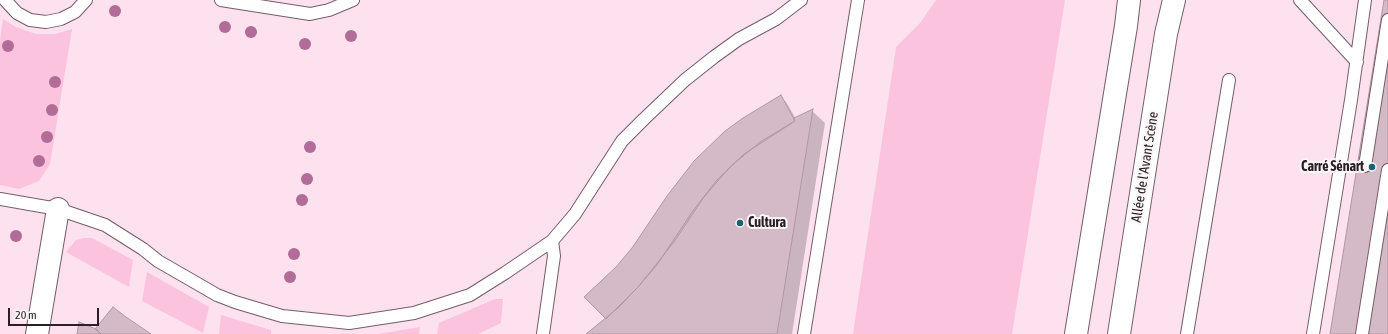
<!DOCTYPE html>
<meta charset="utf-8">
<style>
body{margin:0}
#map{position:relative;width:1388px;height:334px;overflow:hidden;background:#fde1ef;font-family:"Asap Condensed",sans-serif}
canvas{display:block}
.scale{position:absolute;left:8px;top:308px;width:91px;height:18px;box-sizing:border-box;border:2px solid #291f24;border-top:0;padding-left:5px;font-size:12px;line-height:14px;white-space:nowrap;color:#291f24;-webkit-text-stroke:3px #fbf6f8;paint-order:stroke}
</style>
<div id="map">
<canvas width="1388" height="334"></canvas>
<div class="scale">20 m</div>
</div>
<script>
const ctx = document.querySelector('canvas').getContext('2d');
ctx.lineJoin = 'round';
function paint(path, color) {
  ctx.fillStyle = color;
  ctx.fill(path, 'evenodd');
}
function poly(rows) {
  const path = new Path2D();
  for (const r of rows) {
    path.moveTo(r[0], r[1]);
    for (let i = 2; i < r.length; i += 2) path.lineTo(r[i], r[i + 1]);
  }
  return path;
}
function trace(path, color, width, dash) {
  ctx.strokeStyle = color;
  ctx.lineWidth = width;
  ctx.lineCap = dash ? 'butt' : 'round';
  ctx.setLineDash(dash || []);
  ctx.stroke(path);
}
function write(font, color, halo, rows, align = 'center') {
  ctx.font = font + ' "Asap Condensed",sans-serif';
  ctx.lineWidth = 4;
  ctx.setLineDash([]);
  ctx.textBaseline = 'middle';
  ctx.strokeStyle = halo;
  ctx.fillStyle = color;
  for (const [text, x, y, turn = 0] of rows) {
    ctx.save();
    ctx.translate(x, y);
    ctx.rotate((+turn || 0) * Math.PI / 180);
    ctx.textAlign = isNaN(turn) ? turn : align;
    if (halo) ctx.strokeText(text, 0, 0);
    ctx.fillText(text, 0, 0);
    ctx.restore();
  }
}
const green = poly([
 [936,0,1065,0,1012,334,853,334,896,47,920,23],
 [3,19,16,27,36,34,55,34,72,29,50,164,39,181,19,189,0,185,0,41],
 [84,238,92,238,133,260,129,287,66,252,76,240],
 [147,272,209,307,203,333,142,301],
 [495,299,503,299,501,323,478,334,437,334,439,323],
 [221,315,271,330,271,334,219,334],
 [420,327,419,334,378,334]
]);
const shadow = poly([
 [780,96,786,102,796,119,812,111,825,123,792,334,587,334,606,318,616,268]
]);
const building = poly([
 [1384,0,1388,0,1388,334,1330,334,1384,0],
 [781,95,795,121,744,154,716,181,692,212,657,265,638,287,606,319,584,297,616,267,632,248,667,196,694,161,725,131,743,118,781,95],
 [813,109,777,334,586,334,618,308,638,287,674,242,704,197,730,167,760,142,795,121,794,118,813,109],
 [113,307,126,317,151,334,101,334,95,329,113,307],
 [79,322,96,329,101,334,77,334,79,322]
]);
const service = poly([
 [5,0,17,13,30,20,46,22,61,19,75,12,86,0],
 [221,0,310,14,329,10,353,0],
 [1300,0,1357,62],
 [1365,166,1388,20],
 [0,199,58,209,105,225,143,249,158,261,217,295,235,302,282,316,349,323,414,313,470,295,505,273,552,241,575,214,622,141,644,119,685,80,714,57,739,39,776,19,801,0],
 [543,334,554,256,552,241],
 [804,334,858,0],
 [1187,334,1229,80],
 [1313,334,1351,100,1365,0],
 [1362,334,1388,170]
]);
const minor = poly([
 [37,334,58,209]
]);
const tertiary = poly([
 [1076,334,1126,26,1129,0],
 [1119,334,1166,34,1174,0]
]);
const trees = [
 [115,11],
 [225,27],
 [251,32],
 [351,36],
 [305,44],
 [8,46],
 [55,82],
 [52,110],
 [47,137],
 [310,147],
 [39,161],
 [307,179],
 [302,200],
 [16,236],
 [294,254],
 [290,277]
];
const markers = [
 [1372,167,4,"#196071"],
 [740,223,4,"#196071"]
];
const streetNames = [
 ["Allée de l'Avant Scène",1145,167,-81]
];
const poiNames = [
 ["Carré Sénart",1364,167],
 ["Cultura",748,223,"left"]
];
paint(green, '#fbc3de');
paint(shadow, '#0003');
paint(building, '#d4b9c6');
trace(building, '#b197a3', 1);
trace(service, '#745d68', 14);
trace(minor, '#745d68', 24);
trace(tertiary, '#745d68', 24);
trace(service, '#fff', 12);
trace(minor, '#fff', 22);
trace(tertiary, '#fff', 22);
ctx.fillStyle = '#b16c97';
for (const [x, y] of trees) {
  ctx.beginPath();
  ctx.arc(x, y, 6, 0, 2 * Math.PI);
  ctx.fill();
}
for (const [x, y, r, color] of markers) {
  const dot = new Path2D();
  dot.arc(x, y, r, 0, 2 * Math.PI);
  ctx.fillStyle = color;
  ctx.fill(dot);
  trace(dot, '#fbf6f8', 1.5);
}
write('14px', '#291f24', '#fbf6f8', streetNames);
write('bold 14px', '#291f24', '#fbf6f8', poiNames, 'right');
</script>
